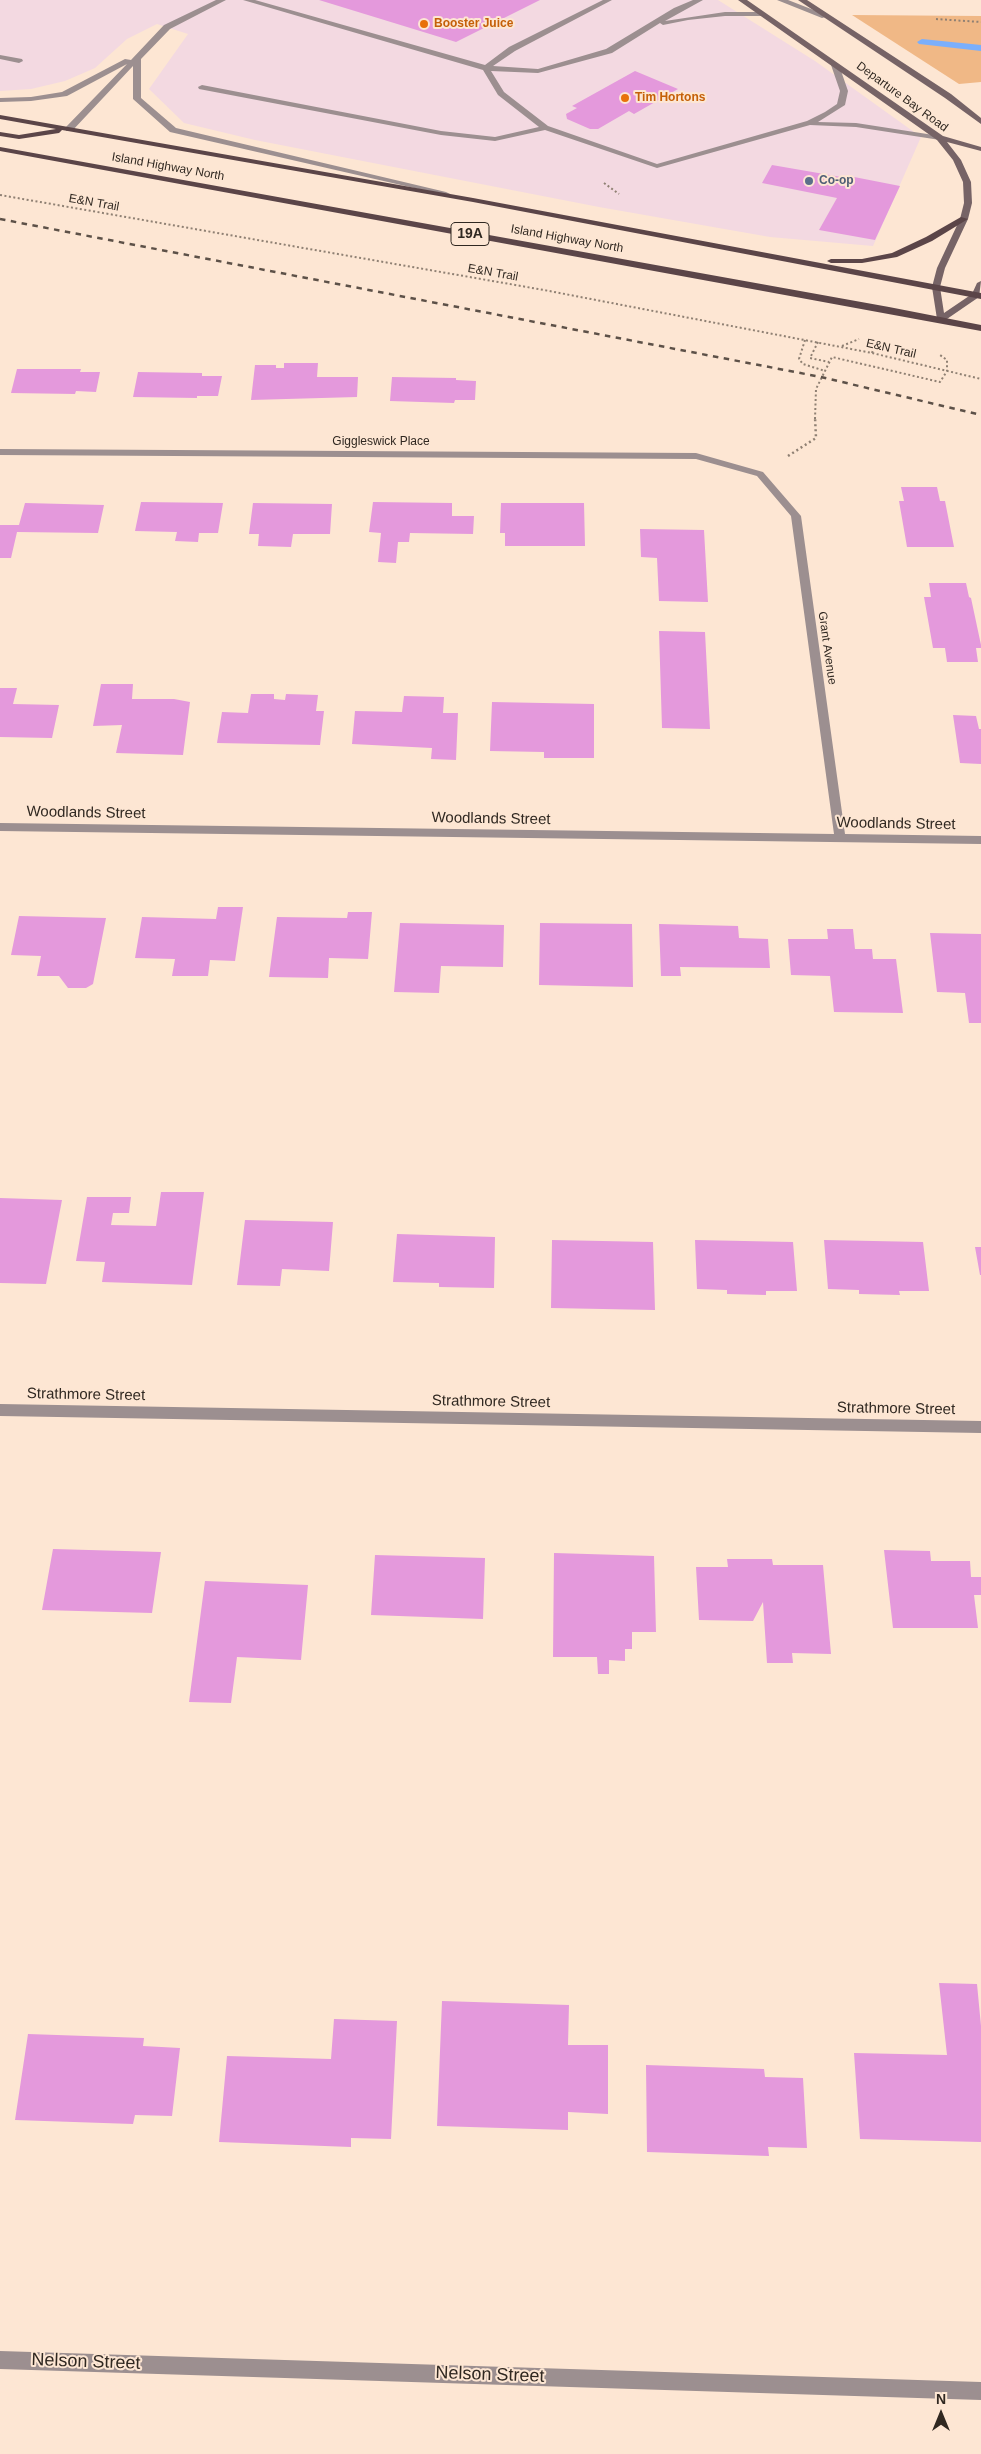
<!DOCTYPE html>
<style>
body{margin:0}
#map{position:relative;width:981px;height:2454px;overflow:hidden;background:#fde6d3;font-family:Helvetica,sans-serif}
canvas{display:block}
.north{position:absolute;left:916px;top:2389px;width:50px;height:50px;-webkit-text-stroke:4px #fde6d3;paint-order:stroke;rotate:0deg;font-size:14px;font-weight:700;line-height:20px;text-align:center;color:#302821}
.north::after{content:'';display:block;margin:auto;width:18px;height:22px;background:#302821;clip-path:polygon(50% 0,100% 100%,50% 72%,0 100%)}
</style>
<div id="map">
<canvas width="981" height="2454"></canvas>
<div class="north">N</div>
</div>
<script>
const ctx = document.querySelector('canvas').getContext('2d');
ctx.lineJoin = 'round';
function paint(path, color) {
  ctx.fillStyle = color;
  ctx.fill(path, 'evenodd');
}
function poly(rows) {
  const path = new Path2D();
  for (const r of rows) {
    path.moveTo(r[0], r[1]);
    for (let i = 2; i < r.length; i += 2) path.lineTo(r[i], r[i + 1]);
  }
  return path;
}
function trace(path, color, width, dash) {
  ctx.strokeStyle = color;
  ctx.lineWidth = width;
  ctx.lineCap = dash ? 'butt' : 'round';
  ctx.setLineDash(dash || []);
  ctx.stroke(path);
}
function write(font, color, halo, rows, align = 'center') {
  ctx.font = font + ' Helvetica,sans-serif';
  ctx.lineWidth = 4;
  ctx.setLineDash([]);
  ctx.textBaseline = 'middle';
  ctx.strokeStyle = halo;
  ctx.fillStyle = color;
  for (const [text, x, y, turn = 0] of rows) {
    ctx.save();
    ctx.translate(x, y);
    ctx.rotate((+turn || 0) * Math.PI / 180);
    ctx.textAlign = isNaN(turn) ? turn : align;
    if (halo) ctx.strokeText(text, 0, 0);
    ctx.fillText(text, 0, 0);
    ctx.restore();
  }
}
const commercial = poly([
 [0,0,718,0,815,61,921,137,873,246,770,237,599,207,255,140,184,123,149,89,188,34,157,24,127,39,95,68,65,81,31,89,0,91]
]);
const green = poly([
 [852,15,981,16,981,82,959,84]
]);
const stream = poly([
 [922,39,981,45,981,51,919,44,917,42,922,39]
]);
const building = poly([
 [319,0,540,0,456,42],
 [635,71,678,89,634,114,629,111,598,129,590,129,567,119,566,114,577,108,572,106],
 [772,165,847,178,849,176,900,186,875,240,819,230,837,198,762,183],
 [284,363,318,363,317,377,358,377,357,397,251,400,255,365,276,365,276,368,284,368],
 [17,369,81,369,80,372,100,372,96,392,76,391,75,394,11,393],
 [138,372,202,373,202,376,222,376,218,396,197,396,197,398,133,397],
 [392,377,456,378,456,380,476,381,475,400,455,400,454,403,390,401],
 [901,487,937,487,940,501,945,501,954,547,907,547,899,501,904,501],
 [141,502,223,503,218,533,199,533,198,542,175,541,177,532,135,531],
 [373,502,452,503,452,516,474,516,473,534,410,533,409,542,398,542,396,563,378,562,381,533,369,532],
 [25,503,104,505,98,533,17,532,11,558,0,558,0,525,19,525],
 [253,503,332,504,330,534,293,534,291,547,258,546,259,534,249,534],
 [501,503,584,503,585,546,505,546,505,533,500,533],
 [640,529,704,530,708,602,659,601,657,558,641,557],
 [929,583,966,583,969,597,971,598,981,645,981,648,976,648,978,662,947,662,945,648,933,648,924,597,931,597],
 [659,631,705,632,710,729,662,728],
 [101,684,133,684,132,699,174,699,190,702,183,755,116,753,122,725,93,726],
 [0,688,17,688,13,704,59,705,52,738,0,737],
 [251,694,274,694,274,699,285,700,286,694,318,695,316,711,324,711,320,745,217,743,222,712,248,713],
 [404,696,444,697,443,713,458,713,456,760,431,759,432,748,352,744,355,711,402,712],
 [492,702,594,704,594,758,544,758,544,752,490,751],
 [953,715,976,716,979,729,981,729,981,764,960,763],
 [218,907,243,907,235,961,210,960,208,976,172,976,175,959,135,958,142,917,216,919],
 [348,912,372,912,368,959,329,958,328,978,269,977,277,917,347,918],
 [19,916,106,918,93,984,86,988,68,988,59,976,37,976,41,956,11,955],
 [400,923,504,925,503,967,441,966,439,993,394,992],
 [540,923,632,924,633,987,539,985],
 [659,924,738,926,739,938,768,939,770,968,680,967,681,976,661,976],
 [827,929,853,929,855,949,872,949,873,959,896,959,903,1013,834,1012,830,976,791,975,788,939,828,939],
 [930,933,981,934,981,1023,969,1023,965,993,937,992],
 [161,1192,204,1192,192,1285,102,1282,105,1262,76,1261,87,1197,131,1197,129,1213,113,1213,111,1225,156,1226],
 [0,1198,62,1200,46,1284,0,1283],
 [245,1220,333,1222,329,1271,282,1269,280,1286,237,1285],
 [397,1234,495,1237,494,1288,439,1287,439,1283,393,1282],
 [552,1240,653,1242,655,1310,551,1308],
 [695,1240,793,1242,797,1291,766,1291,766,1295,727,1294,727,1290,697,1289],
 [824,1240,923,1242,929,1291,899,1291,900,1295,859,1294,859,1290,828,1289],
 [975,1247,981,1247,981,1275,980,1275],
 [53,1549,161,1552,152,1613,42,1610],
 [884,1550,930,1551,931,1561,970,1561,971,1577,981,1577,981,1595,974,1595,978,1628,893,1628],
 [554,1553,654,1556,656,1632,632,1632,632,1649,625,1649,625,1661,609,1660,609,1674,598,1674,597,1657,553,1657],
 [375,1555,485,1558,483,1619,371,1615],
 [727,1559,772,1559,773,1565,823,1565,831,1654,792,1653,793,1663,767,1663,763,1602,753,1621,699,1620,696,1567,728,1567],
 [205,1581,308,1585,301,1660,237,1657,231,1703,189,1702],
 [939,1983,977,1984,981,2026,981,2142,860,2139,854,2053,947,2055],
 [442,2001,569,2005,568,2045,608,2045,608,2114,568,2112,568,2130,437,2126],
 [334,2019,397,2021,391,2139,351,2138,351,2147,219,2142,227,2056,331,2059],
 [28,2034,144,2038,143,2046,180,2048,172,2116,135,2115,133,2124,15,2120],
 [646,2065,764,2069,765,2077,803,2078,807,2148,768,2147,769,2156,647,2152]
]);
const pathFar1 = poly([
 [936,19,981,22],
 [604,183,619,194],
 [0,195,544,290,872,353,981,379],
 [805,340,799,359,803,364,825,371],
 [818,342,810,358,829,362],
 [842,346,859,339],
 [872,353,876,341],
 [815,419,816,389,832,357,940,382,947,371,947,360,940,355]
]);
const path = poly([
 [788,456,816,438,815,417]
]);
const service = poly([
 [216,0,226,0,170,29,141,59,141,98,176,128,446,192,450,194,449,196,170,132,133,99,133,66,72,131,66,131,66,127,127,64,67,96,31,101,0,102,0,98,31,97,62,92,125,59,131,60,164,25,216,0],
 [243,0,255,0,485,65,509,47,603,0,612,0,515,51,493,66,538,69,606,49,674,8,693,0,703,0,665,21,725,12,762,12,766,14,762,16,725,16,688,20,663,25,660,23,612,53,538,73,491,71,504,92,548,126,657,164,807,121,825,112,837,104,840,91,831,65,835,63,839,65,848,91,845,105,818,122,856,123,940,136,944,138,940,140,856,127,810,125,657,168,545,130,495,141,441,135,199,89,198,87,202,85,441,131,495,137,539,127,498,95,483,70,243,0],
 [777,0,788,0,829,16,822,18,777,0]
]);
const minor = poly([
 [0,55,22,59,23,61,19,63,0,59,0,55],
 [0,449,696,453,763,472,801,516,845,834,981,836,981,844,0,831,0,823,834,834,791,516,757,476,696,459,0,455,0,449],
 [0,2351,981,2382,981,2400,0,2369,0,2351]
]);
const tertiary = poly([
 [0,1404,981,1421,981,1433,0,1416,0,1404]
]);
const secondary = poly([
 [738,0,747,0,943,136,981,147,981,151,947,142,961,160,971,182,972,203,968,219,945,268,940,287,944,313,972,294,977,283,981,281,979,297,944,321,937,319,932,287,937,268,960,219,964,203,963,182,953,160,937,140,738,0],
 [798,0,807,0,951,94,981,118,981,124,945,98,798,0]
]);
const primary = poly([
 [0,115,473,198,981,293,981,299,473,202,62,130,59,133,19,139,0,136,0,132,19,135,56,129,0,119,0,115],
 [0,147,889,307,981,325,981,331,0,151,0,147],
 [961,217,968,219,932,241,897,257,862,263,831,263,827,261,831,259,862,259,892,253,926,237,961,217]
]);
const rail = poly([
 [0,219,821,377,981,415]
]);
const markers = [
 [424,24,5,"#e8710a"],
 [625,98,5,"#e8710a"],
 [809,181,5,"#5c6f8a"]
];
const farFoodnames = [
 ["Booster Juice",434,24],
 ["Tim Hortons",635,98]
];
const farStreetnames = [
 ["Departure Bay Road",902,97,36],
 ["Island Highway North",168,167,10],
 ["E&N Trail",94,203,10],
 ["Island Highway North",567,239,10],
 ["E&N Trail",493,273,10],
 ["E&N Trail",891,349,13],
 ["Giggleswick Place",381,442],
 ["Grant Avenue",827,648,82]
];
const farServicenames = [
 ["Co-op",819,181]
];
const shields = [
 [470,234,38]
];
const shieldNames = [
 ["19A",470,234]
];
const streetNames = [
 ["Woodlands Street",86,813,1],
 ["Woodlands Street",491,819,1],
 ["Woodlands Street",896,824,1],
 ["Strathmore Street",86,1395,1],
 ["Strathmore Street",491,1402,1],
 ["Strathmore Street",896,1409,1]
];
const nearStreetnames = [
 ["Nelson Street",86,2362,2],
 ["Nelson Street",490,2375,2]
];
paint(commercial, '#f3d9e1');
paint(green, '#f0b886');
paint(stream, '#7baffc');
paint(building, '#e499dc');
trace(pathFar1, '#8f8073', 2, [2, 2.5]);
trace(path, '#8f8073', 2.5, [2, 3]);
paint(service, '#9c8f90');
paint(minor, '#9c8f90');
paint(tertiary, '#9c8f90');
paint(secondary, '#766366');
paint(primary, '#5b4548');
trace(rail, '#5d5148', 2.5, [5.5, 5.5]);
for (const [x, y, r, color] of markers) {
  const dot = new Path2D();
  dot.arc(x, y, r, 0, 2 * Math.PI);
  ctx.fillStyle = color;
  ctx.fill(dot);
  trace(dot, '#fde6d3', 2);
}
write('bold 12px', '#c56008', '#fde6d3', farFoodnames, 'left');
write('12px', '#302821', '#fde6d3', farStreetnames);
write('bold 12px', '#4e5e75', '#fde6d3', farServicenames, 'left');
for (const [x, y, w] of shields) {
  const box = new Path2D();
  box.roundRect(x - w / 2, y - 11.5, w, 23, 4);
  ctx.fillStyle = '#fde6d3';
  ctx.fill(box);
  trace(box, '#302821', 1);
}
write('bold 14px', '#302821', null, shieldNames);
write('15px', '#302821', '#fde6d3', streetNames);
write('18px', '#302821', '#fde6d3', nearStreetnames);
</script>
